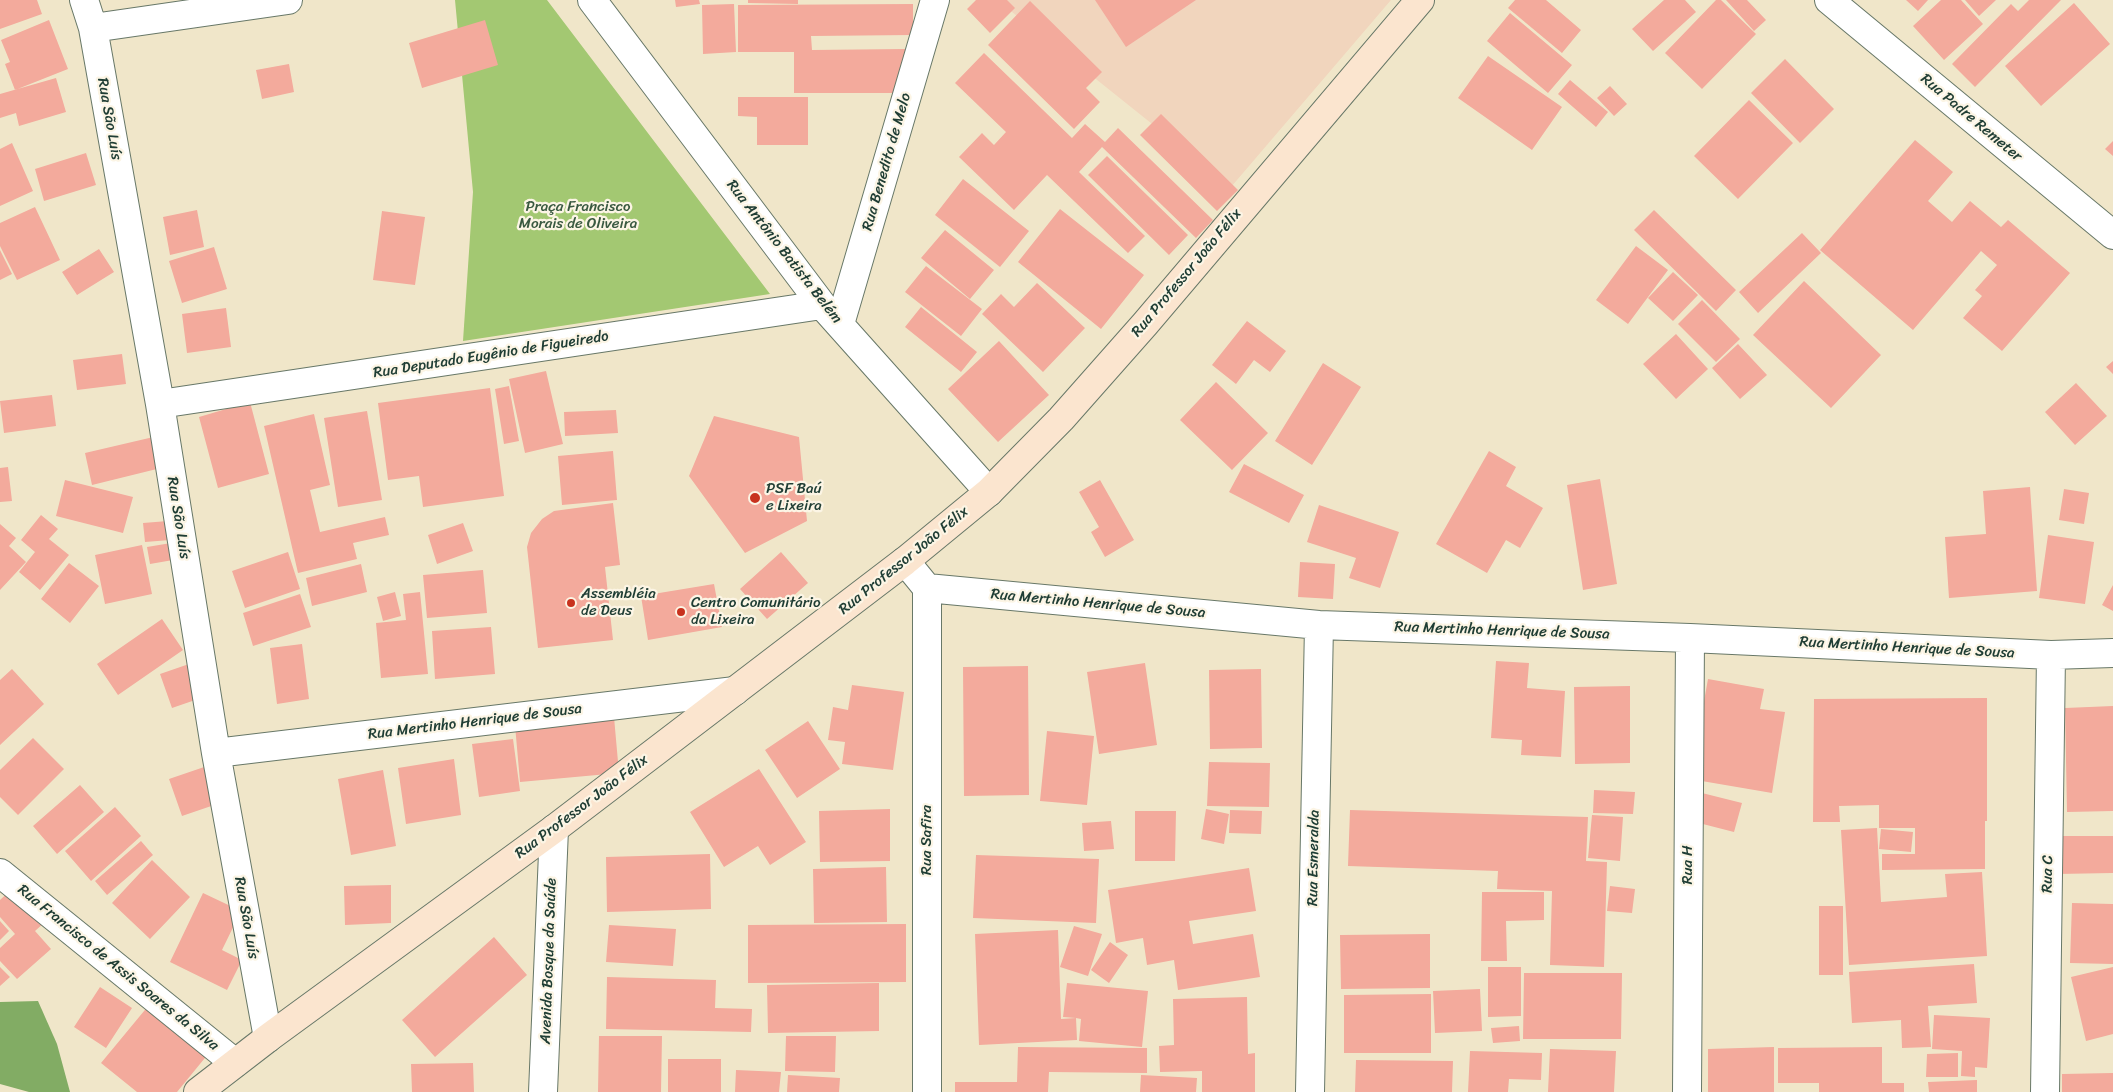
<!DOCTYPE html>
<meta charset="utf-8">
<style>
body{margin:0}
canvas{display:block;background:#f0e6c9}
</style>
<canvas width="2113" height="1092"></canvas>
<script>
const ctx = document.querySelector('canvas').getContext('2d');
ctx.lineJoin = 'round';
function paint(path, color) {
  ctx.fillStyle = color;
  ctx.fill(path, 'evenodd');
}
function poly(rows) {
  const path = new Path2D();
  for (const r of rows) {
    path.moveTo(r[0], r[1]);
    for (let i = 2; i < r.length; i += 2) path.lineTo(r[i], r[i + 1]);
  }
  return path;
}
function trace(path, color, width, dash) {
  ctx.strokeStyle = color;
  ctx.lineWidth = width;
  ctx.lineCap = dash ? 'butt' : 'round';
  ctx.setLineDash(dash || []);
  ctx.stroke(path);
}
function write(font, color, halo, rows, align = 'center') {
  ctx.font = font + ' Sriracha,sans-serif';
  ctx.lineWidth = 4.5;
  ctx.setLineDash([]);
  ctx.textBaseline = 'middle';
  ctx.strokeStyle = halo;
  ctx.fillStyle = color;
  for (const [text, x, y, turn = 0] of rows) {
    ctx.save();
    ctx.translate(x, y);
    ctx.rotate((+turn || 0) * Math.PI / 180);
    ctx.textAlign = isNaN(turn) ? turn : align;
    if (halo) ctx.strokeText(text, 0, 0);
    ctx.fillText(text, 0, 0);
    ctx.restore();
  }
}
const built = poly([
 [997,0,1391,0,1231,187]
]);
const green = poly([
 [455,0,547,0,770,294,463,341,473,192]
]);
const forest = poly([
 [38,1001,57,1044,70,1092,29,1092,0,1084,0,1002]
]);
const building = poly([
 [0,0,37,0,42,14,0,29],
 [675,0,699,0,700,4,676,7],
 [748,0,798,0,798,4,748,3],
 [976,0,1007,0,1015,8,990,33,967,9],
 [1095,0,1196,0,1126,47],
 [1515,0,1546,0,1581,30,1562,53,1508,8],
 [1664,0,1685,0,1696,12,1653,51,1632,29],
 [1716,0,1721,0,1756,34,1702,89,1665,53],
 [1726,0,1747,0,1766,20,1754,31],
 [1906,0,1928,0,1918,11],
 [1941,0,1961,0,1983,24,1944,60,1913,26],
 [1965,0,1996,0,1979,16],
 [2029,0,2061,0,1975,87,1952,64,2011,4,2018,11],
 [1030,1,1102,72,1086,88,1100,102,1074,129,988,45],
 [2074,3,2110,44,2041,106,2005,66],
 [734,4,736,52,703,54,702,5],
 [913,4,913,35,811,36,812,50,905,49,905,93,794,93,794,52,738,52,738,5],
 [1510,13,1572,65,1548,93,1487,41],
 [49,20,68,69,15,90,5,64,10,62,1,40],
 [485,20,498,65,422,88,409,43],
 [984,53,1072,138,1085,124,1105,142,1118,128,1213,220,1196,238,1102,147,1079,172,1145,236,1128,253,1047,175,1014,210,959,157,982,133,994,145,1006,132,955,83],
 [1488,56,1562,107,1532,150,1458,98],
 [1785,59,1834,109,1800,143,1751,93],
 [289,64,294,92,262,99,256,70],
 [56,78,66,112,19,126,16,113,0,118,0,94],
 [1570,80,1608,112,1596,127,1558,94],
 [1610,86,1627,104,1614,116,1597,98],
 [738,97,808,97,808,145,757,145,757,117,738,116],
 [1749,100,1793,143,1738,199,1694,156],
 [1161,114,1238,190,1217,211,1140,135],
 [1915,140,1953,172,1928,201,1952,222,1970,201,2001,227,2008,220,2070,273,2002,351,1963,318,1982,296,1975,290,1997,265,1981,251,1913,330,1820,250],
 [2113,141,2113,156,2105,149],
 [12,143,33,191,0,206,0,149],
 [86,153,96,185,44,201,35,169],
 [1107,156,1188,235,1169,255,1088,175],
 [963,179,1029,231,1000,267,935,215],
 [35,207,60,260,17,280,0,246,0,223],
 [1060,209,1144,275,1101,329,1018,262],
 [197,210,204,247,170,255,163,217],
 [1654,210,1736,290,1716,311,1634,230],
 [382,211,425,217,415,285,373,280],
 [945,230,994,270,970,299,921,258],
 [1802,233,1821,253,1758,313,1739,292],
 [1636,246,1668,270,1628,324,1596,300],
 [214,247,227,289,182,303,169,261],
 [99,249,114,272,77,295,62,272],
 [0,250,12,274,0,280],
 [926,266,982,309,961,336,905,292],
 [1673,272,1698,295,1673,321,1648,298],
 [1804,281,1881,355,1831,408,1753,335],
 [1037,283,1085,328,1043,372,982,314,1001,294,1014,307],
 [1702,300,1740,339,1716,362,1678,324],
 [921,307,977,352,961,372,905,327],
 [226,308,231,347,187,353,182,314],
 [1247,321,1286,351,1270,372,1254,360,1236,384,1212,365],
 [1676,334,1708,369,1676,399,1643,364],
 [999,341,1049,395,998,442,948,389],
 [1738,344,1767,375,1740,399,1712,368],
 [122,354,126,384,77,390,73,360],
 [2113,361,2113,374,2106,367],
 [1323,363,1361,387,1312,465,1275,441],
 [546,371,563,444,525,453,509,379],
 [1216,382,1268,433,1232,470,1180,420],
 [2076,383,2107,416,2075,445,2045,412],
 [509,386,519,441,504,444,495,389],
 [490,388,504,496,423,507,419,476,388,480,378,403],
 [52,395,56,426,4,433,0,401],
 [250,402,269,474,218,488,199,417],
 [616,410,618,433,565,436,564,412],
 [367,411,382,500,338,507,324,418],
 [314,414,330,485,310,490,320,532,385,517,389,535,353,543,357,559,298,573,264,426],
 [714,416,799,437,807,521,745,553,689,476],
 [162,435,169,466,92,485,85,453],
 [613,451,617,500,562,505,558,456],
 [1489,451,1516,467,1506,486,1543,508,1520,548,1506,540,1487,573,1436,544],
 [1244,464,1304,495,1289,523,1229,492],
 [8,467,12,501,0,502,0,468],
 [1600,479,1617,584,1583,590,1567,485],
 [65,480,133,497,123,533,56,516],
 [1100,480,1134,540,1105,557,1091,532,1099,527,1079,492],
 [2030,487,2037,591,1949,598,1945,537,1986,534,1983,491],
 [2064,489,2089,493,2084,524,2059,520],
 [613,503,620,565,605,567,613,640,538,648,527,547,531,533,542,519,554,511],
 [1319,505,1399,532,1380,588,1349,578,1356,558,1307,542],
 [41,515,58,529,49,539,69,555,40,590,19,572,35,552,21,540],
 [168,521,170,540,145,542,143,523],
 [463,523,473,551,437,564,428,535],
 [0,524,16,538,9,546,26,562,0,590],
 [2048,535,2094,542,2085,604,2039,598],
 [171,543,173,560,150,564,147,547],
 [142,545,152,594,105,604,95,555],
 [288,552,300,589,245,608,232,571],
 [781,552,808,583,767,619,740,589],
 [1300,562,1335,564,1333,599,1298,597],
 [69,563,99,586,70,623,41,599],
 [361,564,367,592,312,606,306,578],
 [483,570,487,613,427,618,423,575],
 [714,584,722,627,648,640,641,596],
 [2113,585,2113,611,2102,605],
 [395,592,401,616,383,621,377,597],
 [420,592,428,674,381,678,376,623,406,620,403,594],
 [300,594,311,627,253,646,243,613],
 [162,619,183,650,118,695,97,664],
 [491,627,495,674,435,679,432,631],
 [302,644,309,699,277,704,270,648],
 [1496,661,1529,663,1527,688,1565,691,1561,757,1521,755,1522,740,1491,738],
 [1145,663,1157,745,1099,754,1087,672],
 [189,664,201,698,172,708,160,674],
 [1028,666,1029,795,964,796,963,667],
 [12,669,44,704,0,745,0,680],
 [1261,669,1262,748,1210,749,1209,670],
 [1708,679,1764,689,1760,709,1785,712,1772,793,1690,779],
 [852,685,904,692,893,770,842,764,845,742,828,740,833,707,848,710],
 [1630,686,1630,763,1575,764,1574,687],
 [1987,698,1987,821,1985,821,1985,869,1882,870,1882,854,1915,854,1915,828,1879,828,1879,805,1839,806,1840,822,1813,822,1814,699],
 [2113,706,2113,811,2067,812,2065,708],
 [614,717,619,773,520,782,515,725],
 [808,721,840,769,797,798,765,750],
 [1047,731,1094,736,1087,805,1040,801],
 [33,738,64,769,18,815,0,797,0,770],
 [513,739,520,791,479,797,472,744],
 [454,759,461,815,406,824,398,768],
 [1209,762,1270,763,1269,807,1207,806],
 [210,765,223,802,182,816,169,779],
 [759,769,806,842,770,865,758,846,724,867,690,812],
 [383,770,396,846,351,855,338,779],
 [80,785,104,812,57,854,33,826],
 [1594,790,1635,792,1633,814,1593,813],
 [1702,793,1742,803,1734,832,1695,822],
 [115,807,141,836,91,881,65,851],
 [890,809,890,861,820,862,819,811],
 [1206,809,1229,814,1224,844,1201,839],
 [1230,810,1262,811,1261,834,1229,833],
 [1350,810,1588,817,1586,861,1607,862,1604,967,1550,965,1552,891,1497,889,1498,871,1348,866],
 [1135,811,1176,811,1175,861,1135,861],
 [1592,815,1623,817,1620,861,1588,858],
 [1111,821,1114,849,1084,851,1082,823],
 [1877,828,1881,902,1947,897,1945,874,1982,872,1987,956,1849,965,1841,830],
 [1881,829,1913,832,1911,852,1879,849],
 [2056,836,2113,836,2113,873,2057,874],
 [141,841,153,855,107,895,95,881],
 [710,854,711,909,607,912,606,857],
 [976,855,1099,859,1096,923,973,918],
 [152,860,190,897,150,939,112,903],
 [886,867,887,922,814,923,813,869],
 [1249,868,1256,911,1189,921,1193,944,1253,934,1260,977,1178,990,1174,960,1147,965,1143,938,1116,943,1108,890],
 [391,885,391,923,345,925,344,886],
 [1610,886,1635,889,1632,913,1607,911],
 [13,888,44,923,35,931,51,949,17,979,0,961,0,948,15,934,0,917,0,900],
 [1482,892,1544,892,1544,920,1506,921,1507,961,1481,961],
 [203,893,241,911,222,950,242,960,227,990,170,962],
 [2072,903,2113,904,2113,964,2070,963],
 [1819,906,1843,906,1843,975,1819,975],
 [0,921,9,931,0,940],
 [906,924,906,982,748,983,748,925],
 [609,925,676,929,673,966,606,962],
 [1074,926,1102,934,1088,976,1060,967],
 [1058,930,1061,1019,1076,1018,1063,1017,1067,983,1148,991,1142,1047,1079,1041,1081,1019,1076,1018,1077,1040,979,1045,975,934],
 [1430,934,1430,988,1341,989,1340,935],
 [494,937,527,975,435,1057,402,1020],
 [1110,942,1128,955,1109,983,1091,970],
 [1974,964,1977,1003,1928,1006,1931,1047,1902,1048,1901,1020,1852,1023,1849,972],
 [0,967,10,977,0,986],
 [1488,967,1521,967,1521,1016,1488,1017],
 [2113,967,2113,1034,2086,1041,2071,977],
 [1524,973,1622,973,1621,1039,1523,1039],
 [607,977,716,980,715,1008,752,1009,751,1032,606,1029],
 [879,983,879,1031,768,1033,767,985],
 [100,987,132,1008,106,1048,74,1027],
 [1480,989,1482,1031,1435,1033,1433,991],
 [1431,994,1431,1053,1344,1053,1344,995],
 [1247,997,1248,1054,1255,1053,1255,1092,1202,1092,1202,1071,1160,1072,1159,1046,1174,1045,1173,999],
 [149,1005,209,1053,177,1092,137,1092,101,1063],
 [1934,1015,1990,1018,1987,1068,1975,1067,1975,1077,1961,1076,1962,1051,1932,1049],
 [1519,1026,1520,1041,1493,1043,1491,1028],
 [599,1036,662,1036,661,1092,598,1092],
 [786,1036,836,1036,835,1072,785,1071],
 [1018,1047,1147,1048,1147,1073,1049,1072,1048,1092,955,1092,955,1082,1017,1082],
 [1774,1047,1774,1092,1708,1092,1708,1049],
 [1882,1047,1882,1083,1904,1083,1904,1092,1819,1092,1819,1083,1778,1083,1778,1048],
 [1550,1049,1616,1051,1614,1092,1548,1092],
 [1470,1051,1542,1053,1541,1080,1509,1079,1508,1092,1468,1092],
 [1958,1053,1958,1077,1926,1077,1927,1054],
 [668,1059,721,1059,721,1092,668,1092],
 [1356,1060,1453,1061,1452,1092,1355,1092],
 [473,1063,474,1092,412,1092,411,1064],
 [736,1070,781,1072,779,1092,735,1092],
 [2113,1073,2113,1092,2062,1092,2062,1074],
 [788,1075,840,1078,839,1092,787,1092],
 [1141,1075,1197,1078,1196,1092,1140,1092],
 [1977,1080,1977,1092,1929,1092,1928,1082]
]);
const street = poly([
 [84,0,93,28,160,404,216,753,268,1038],
 [592,0,822,305,989,492],
 [1829,0,2113,235],
 [93,28,288,0],
 [840,324,935,0],
 [160,404,822,305],
 [905,561,927,588,1319,625,1690,638,2051,655,2113,653],
 [216,753,735,691],
 [0,873,235,1063],
 [543,1092,554,829],
 [927,1092,927,588],
 [1310,1092,1319,625],
 [1687,1092,1690,638],
 [2045,1092,2051,655]
]);
const secondary = poly([
 [198,1092,268,1038,554,829,905,561,989,492,1061,419,1145,324,1420,0]
]);
const markers = [
 [755,498,6,"#c8321e"],
 [571,603,5,"#c8321e"],
 [681,612,5,"#c8321e"]
];
const streetNames = [
 ["Rua Padre Remeter",1971,118,40],
 ["Rua São Luís",109,119,80],
 ["Rua Benedito de Melo",887,162,-74],
 ["Rua Antônio Batista Belém",784,252,52],
 ["Rua Professor João Félix",1187,273,-50],
 ["Rua Deputado Eugênio de Figueiredo",491,355,-9],
 ["Rua São Luís",178,518,81],
 ["Rua Professor João Félix",904,561,-39],
 ["Rua Mertinho Henrique de Sousa",1098,604,5],
 ["Rua Mertinho Henrique de Sousa",1502,631,2],
 ["Rua Mertinho Henrique de Sousa",1907,648,3],
 ["Rua Mertinho Henrique de Sousa",475,722,-7],
 ["Rua Professor João Félix",582,807,-37],
 ["Rua Safira",927,840,-90],
 ["Rua Esmeralda",1314,858,-89],
 ["Rua H",1688,865,-90],
 ["Rua C",2048,874,-89],
 ["Rua São Luís",246,918,80],
 ["Avenida Bosque da Saúde",549,961,-88],
 ["Rua Francisco de Assis Soares da Silva",118,968,39]
];
const parkNames = [
 ["Praça Francisco",578,207],
 ["Morais de Oliveira",578,224]
];
const poiNames = [
 ["PSF Baú",766,489],
 ["e Lixeira",766,506],
 ["Assembléia",581,594],
 ["de Deus",581,611],
 ["Centro Comunitário",691,603],
 ["da Lixeira",691,620]
];
paint(built, '#f1d5bd');
paint(green, '#a3c872');
paint(forest, '#82ac64');
paint(building, '#f3aa9c');
trace(street, '#687868', 30);
trace(secondary, '#687868', 30);
trace(street, '#fff', 28);
trace(secondary, '#fbe5cf', 28);
for (const [x, y, r, color] of markers) {
  const dot = new Path2D();
  dot.arc(x, y, r, 0, 2 * Math.PI);
  ctx.fillStyle = color;
  ctx.fill(dot);
  trace(dot, '#fcf5e5', 2);
}
write('15px', '#1f3d34', '#fcf5e5', streetNames);
write('15px', '#395940', '#fcf5e5', parkNames);
write('15px', '#1f3d34', '#fcf5e5', poiNames, 'left');
</script>
